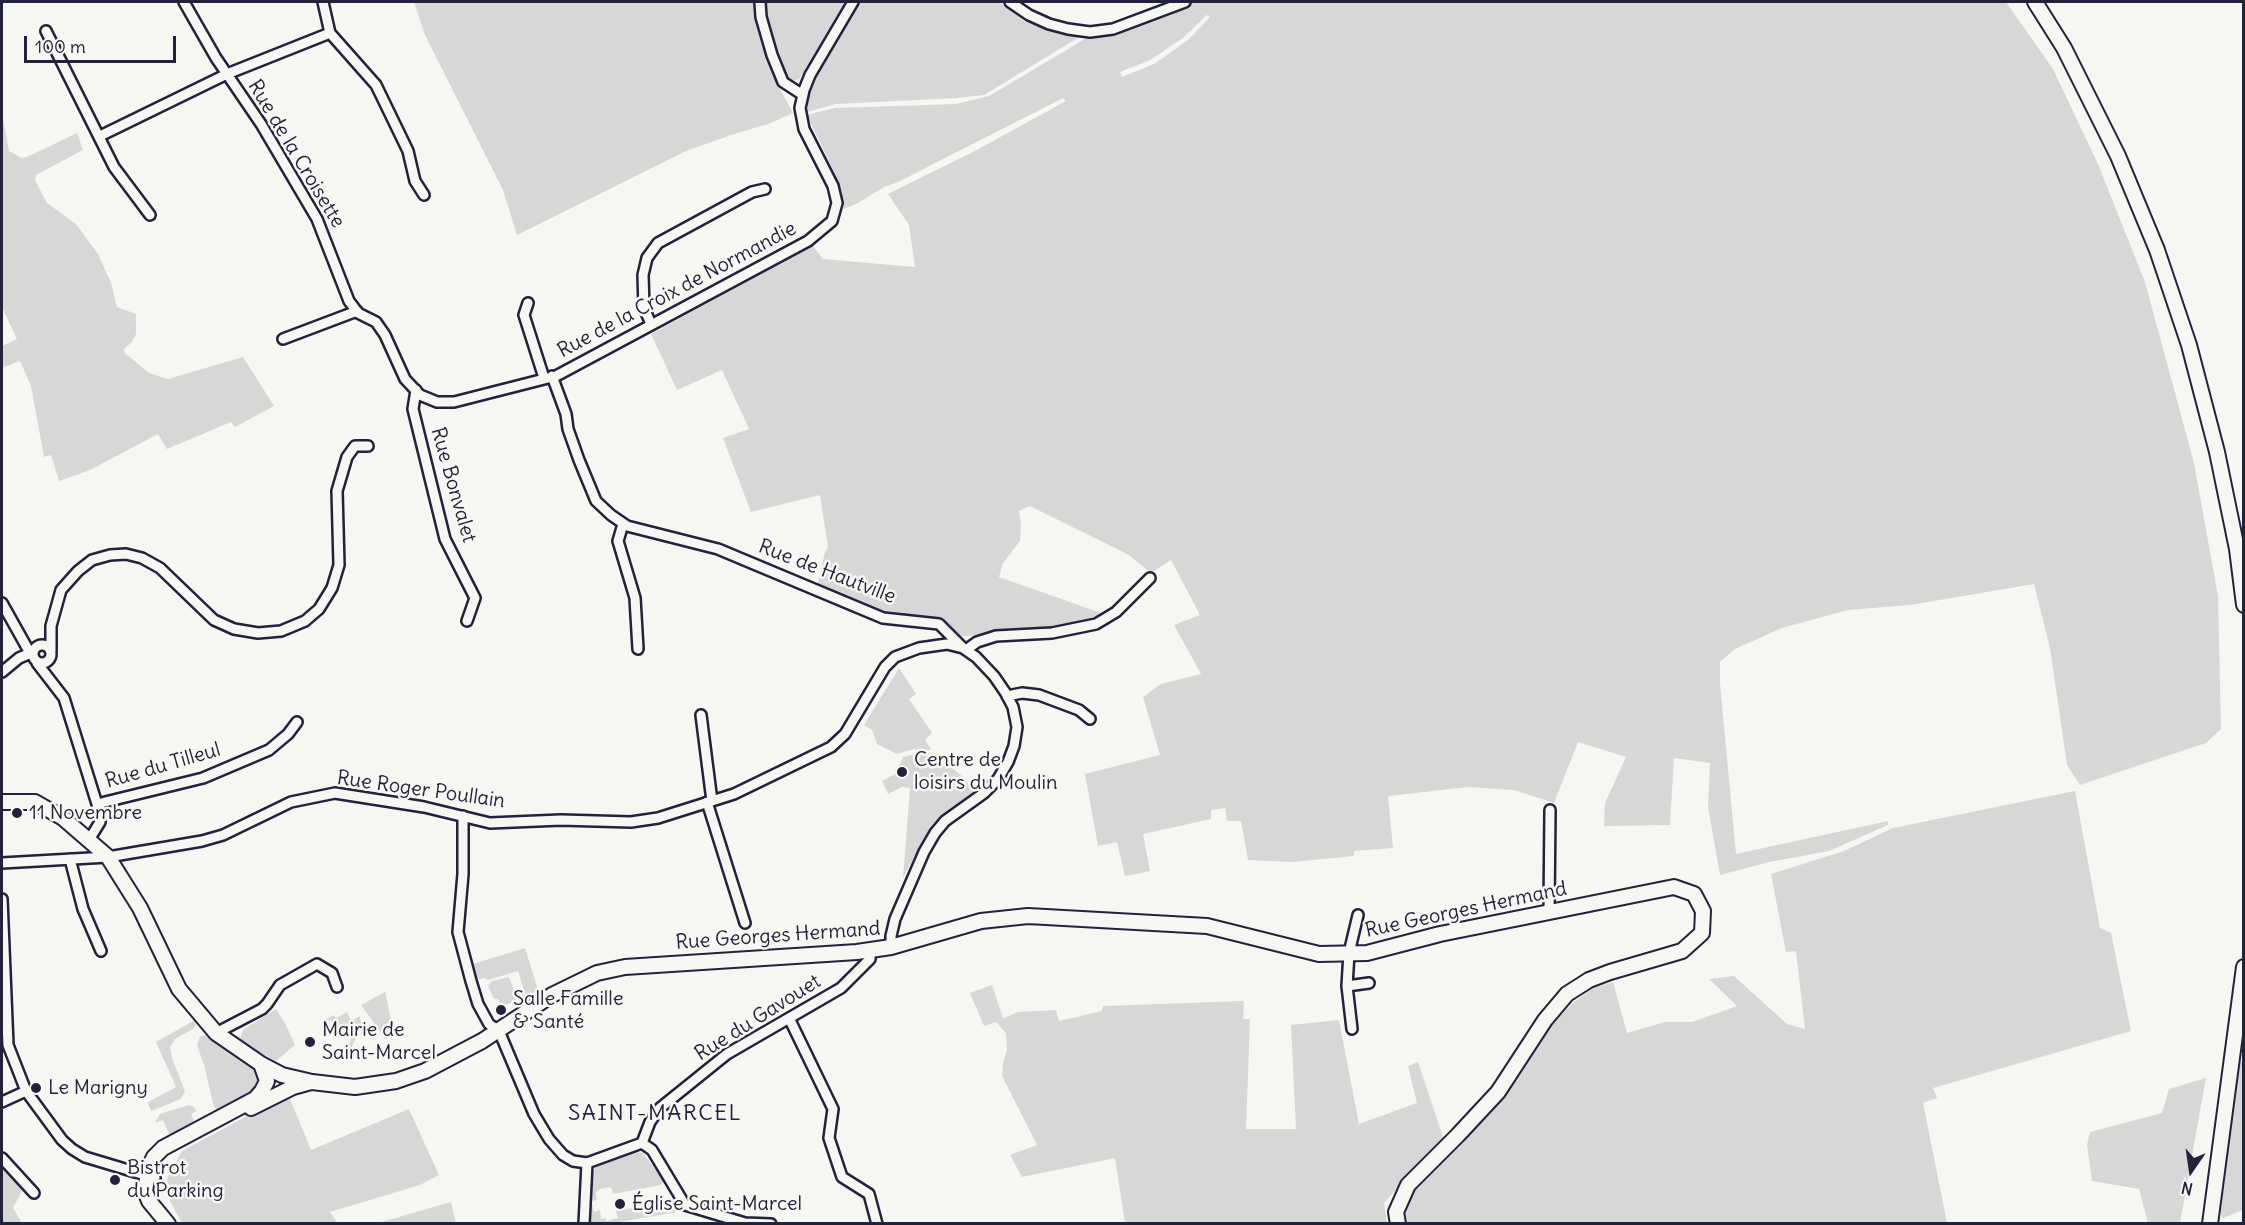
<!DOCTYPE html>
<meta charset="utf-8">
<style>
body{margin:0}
#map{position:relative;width:2245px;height:1225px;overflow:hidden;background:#f6f6f2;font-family:Delius,sans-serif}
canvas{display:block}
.frame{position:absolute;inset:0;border:3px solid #22223b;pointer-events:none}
.north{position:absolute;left:2161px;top:1141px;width:60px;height:60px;-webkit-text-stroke:4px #f6f6f2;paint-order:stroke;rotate:193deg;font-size:16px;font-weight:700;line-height:24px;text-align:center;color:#22223b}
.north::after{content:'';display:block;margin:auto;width:21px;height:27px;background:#22223b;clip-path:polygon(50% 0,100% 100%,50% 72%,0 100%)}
.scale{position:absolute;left:24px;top:36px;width:152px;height:27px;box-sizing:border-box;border:3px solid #22223b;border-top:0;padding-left:8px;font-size:18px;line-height:21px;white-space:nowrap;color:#22223b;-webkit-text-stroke:4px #f6f6f2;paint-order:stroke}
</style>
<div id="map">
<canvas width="2245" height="1225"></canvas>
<div class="frame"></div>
<div class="north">N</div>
<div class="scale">100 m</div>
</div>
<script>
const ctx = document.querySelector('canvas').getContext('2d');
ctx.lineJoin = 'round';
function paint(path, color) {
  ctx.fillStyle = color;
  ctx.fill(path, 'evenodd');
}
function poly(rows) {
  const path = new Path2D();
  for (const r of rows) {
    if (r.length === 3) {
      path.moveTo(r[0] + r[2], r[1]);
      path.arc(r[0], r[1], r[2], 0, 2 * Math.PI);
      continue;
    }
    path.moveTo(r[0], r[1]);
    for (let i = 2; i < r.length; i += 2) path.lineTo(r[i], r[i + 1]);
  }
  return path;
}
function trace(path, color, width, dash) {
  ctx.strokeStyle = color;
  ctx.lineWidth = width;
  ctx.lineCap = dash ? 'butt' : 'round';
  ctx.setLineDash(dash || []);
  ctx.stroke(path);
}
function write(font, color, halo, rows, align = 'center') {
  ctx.font = font + ' Delius,sans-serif';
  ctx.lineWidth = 5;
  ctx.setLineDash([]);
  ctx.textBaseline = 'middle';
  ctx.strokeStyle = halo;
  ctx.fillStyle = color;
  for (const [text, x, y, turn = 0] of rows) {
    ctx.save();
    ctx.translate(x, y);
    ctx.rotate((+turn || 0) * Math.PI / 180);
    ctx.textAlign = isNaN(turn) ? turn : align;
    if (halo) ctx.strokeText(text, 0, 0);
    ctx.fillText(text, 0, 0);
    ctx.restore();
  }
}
const green = poly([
 [414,2,754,2,758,33,772,74,793,113,771,123,731,135,686,151,517,235,503,190,425,35],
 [765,2,845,2,800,78,794,81,787,77,779,67,769,32],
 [858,2,999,2,1024,21,1054,32,1081,36,984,95,957,98,836,104,807,112,809,89],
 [1196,2,2006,2,2053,69,2098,164,2145,282,2194,463,2218,596,2221,729,2206,743,2080,785,2067,765,2050,648,2034,584,1910,605,1848,610,1782,628,1735,649,1720,662,1720,683,1736,854,1888,821,1888,825,1829,851,1769,862,1720,875,1708,807,1710,763,1674,758,1670,825,1604,826,1605,803,1626,757,1578,742,1554,803,1514,790,1469,787,1388,796,1393,848,1354,851,1354,856,1292,862,1248,860,1241,821,1227,821,1225,808,1211,810,1211,819,1143,834,1150,871,1125,876,1117,842,1098,846,1085,774,1160,755,1143,697,1161,684,1201,674,1174,625,1200,615,1171,560,1151,573,1129,555,1030,506,1019,511,1021,523,1020,541,1003,563,999,577,1101,613,1080,623,1051,630,1018,631,957,637,946,624,929,617,885,612,817,588,825,552,828,547,820,495,751,512,723,438,749,429,722,370,677,390,651,334,813,246,823,259,915,267,909,225,888,194,973,152,1066,101,1063,98,898,182,884,187,858,203,844,209,836,176,807,115,834,108,956,104,989,96,1090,36,1126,29],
 [1207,15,1210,17,1188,40,1154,64,1122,77,1120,72,1150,60,1183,38],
 [2,112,9,151,22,158,27,157,77,133,83,150,36,175,35,180,47,203,76,224,98,254,111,283,117,307,136,314,136,334,132,342,124,349,125,353,149,373,168,379,243,357,274,406,235,427,231,422,167,449,158,434,90,470,59,481,51,455,44,457,31,386,20,361,2,368,2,346,17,339,2,307],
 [899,668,916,694,909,699,932,733,925,740,931,749,930,750,914,749,897,754,877,744,872,730,864,725],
 [924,752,935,755,948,764,965,779,974,793,933,825,925,836,903,878,910,788,902,787,888,794,882,781,895,774,903,757],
 [2075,791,2100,928,2111,933,2131,1031,1933,1088,1937,1098,1923,1103,1947,1223,1403,1224,1404,1205,1408,1196,1513,1085,1545,1031,1574,1002,1592,989,1613,982,1627,1033,1665,1022,1692,1022,1737,1006,1709,979,1734,976,1787,1024,1805,1029,1796,951,1786,952,1771,874,1844,851,1893,828],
 [525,948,539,993,528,1001,526,997,501,1007,498,999,494,999,488,986,492,981,509,977,515,993,524,990,518,971,488,980,485,978,478,979,473,964],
 [992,985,1003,1018,1019,1012,1056,1010,1059,1021,1102,1011,1103,1006,1244,1001,1243,1019,1250,1019,1246,1129,1296,1129,1291,1025,1339,1020,1359,1124,1417,1103,1408,1066,1418,1062,1443,1137,1384,1203,1387,1223,1125,1223,1115,1158,1022,1177,1010,1155,1037,1145,1002,1076,1003,1063,1007,1050,1006,1033,996,1022,984,1026,970,993],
 [385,992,394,1033,384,1037,361,1005],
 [276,1009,285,1023,295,1045,276,1061,239,1042,243,1030],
 [347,1012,351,1021,360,1016,361,1024,359,1032,351,1048,349,1045,352,1036,349,1028,340,1029,335,1023,326,1019,334,1015,336,1018],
 [195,1020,196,1025,193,1029,175,1039,170,1047,172,1058,185,1091,181,1099,151,1111,148,1103,150,1101,176,1087,156,1042],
 [206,1035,258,1073,261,1079,259,1084,250,1092,217,1110,214,1107,204,1065,197,1045,200,1036],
 [2243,1061,2243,1210,2223,1218,2220,1214,2232,1103,2240,1062],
 [2206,1078,2180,1223,2148,1223,2139,1189,2092,1181,2087,1145,2090,1132,2162,1113,2169,1089],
 [288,1094,311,1150,409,1109,439,1175,420,1185,330,1212,338,1224,182,1223,170,1201,167,1179,182,1151],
 [189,1105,194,1107,196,1111,191,1114,194,1121,172,1134,169,1134,163,1120,155,1123,160,1114],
 [634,1152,643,1153,664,1181,661,1185,613,1194,611,1187,600,1189,596,1192,597,1200,591,1201,594,1212,600,1210,601,1219,606,1218,606,1221,618,1218,616,1211,661,1203,676,1205,678,1212,613,1223,588,1224,593,1171,598,1165],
 [2,1165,22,1191,13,1208,22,1223,2,1223],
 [451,1202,456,1223,378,1223]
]);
const street = poly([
 [184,2,216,58,261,124,317,219,349,301,358,313,376,322,385,335,405,379,420,395,437,402,454,402,556,376,808,241,832,221,837,203,833,186,804,129,800,108,804,90,810,75,853,2],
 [323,2,330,33,376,85,408,151,415,181,424,195],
 [760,2,761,17,772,55,783,82,803,95],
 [1010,2,1029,15,1049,24,1068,29,1090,32,1113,29,1185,2],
 [46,31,114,167,150,215],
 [100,136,227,74,330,33],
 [528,303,524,315,544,378],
 [651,324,644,308,643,275,647,258,658,243,752,192,765,189],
 [283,339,357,311],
 [552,376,566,414,568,429,579,460,596,501,611,515,627,526,718,549,883,618,939,624,963,648,976,657,994,676,1005,692,1013,707,1017,727,1014,746,1008,762,998,779,984,793,945,821,935,833,924,852,895,919,891,936,891,947],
 [416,390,413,409,445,539,475,598,467,621],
 [623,524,618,541,635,598,638,649],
 [2,603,30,653],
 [42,654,9],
 [966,650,977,642,996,636,1052,633,1096,624,1116,612,1150,578],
 [51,651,51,626,61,590,78,571,92,560,110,555,126,554,142,558,160,568,214,620,234,629,258,633,281,631,305,621,319,609,332,588,339,565,337,491,347,457,355,446,368,446],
 [37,663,64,698,97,804,100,822,89,840],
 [2,672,19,658,33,652],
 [1007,696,1022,693,1039,695,1079,710,1090,719],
 [701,715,712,801],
 [707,802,745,923],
 [97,804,203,778,269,750,288,734,297,722],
 [463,816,463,874,458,932,471,981,478,1004,489,1024,499,1031,534,1114,549,1139,563,1155,573,1161,587,1163,642,1143,652,1150,685,1205,745,1223,771,1224],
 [70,859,83,909,101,951],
 [2,863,108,857,202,841,223,835,291,802,335,793,424,807,490,823,561,820,631,822,658,818,734,794,831,747,845,734,885,667,895,657,919,648,947,644,963,648],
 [2,899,8,1045,26,1091,62,1140,72,1149,85,1157,155,1178],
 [1549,912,1550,810],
 [1347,986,1369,983],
 [789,1018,833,1109,829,1138,842,1177,869,1194,877,1224],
 [1352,1029,1347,986,1349,953,1358,915],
 [216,1033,262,1009,267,1004,280,985,317,964,332,973,337,987],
 [2,1102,26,1091],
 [642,1143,650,1122,660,1108,727,1054,841,988,870,959,870,950],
 [2,1158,34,1193],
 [584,1224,587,1163]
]);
const secondary = poly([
 [2035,2,2064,48,2118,156,2157,250,2189,345,2217,452,2237,549,2244,605],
 [2,802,35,802,63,818,108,857,140,908,179,989,216,1033,261,1064,282,1075,312,1082,355,1087,396,1081,425,1071,482,1041,552,995,597,973,625,967,857,952,891,947,981,921,1028,916,1207,926,1319,954,1367,953,1440,934,1674,887,1694,894,1703,911,1702,933,1682,951,1610,972,1589,980,1567,994,1545,1020,1498,1092,1458,1135,1408,1185,1396,1212,1398,1224],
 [251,1108,293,1087,311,1082],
 [168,1224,149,1201,145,1191,149,1167,154,1157,163,1148,255,1099,262,1091,267,1081,261,1064],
 [2210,1224,2244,967]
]);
const markers = [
 [902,772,6,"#22223b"],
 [17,813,6,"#22223b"],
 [501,1010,6,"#22223b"],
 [310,1042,6,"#22223b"],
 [36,1088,6,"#22223b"],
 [115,1180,6,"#22223b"],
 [620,1204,6,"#22223b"]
];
const streetNames = [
 ["Rue de la Croisette",296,154,59],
 ["Rue de la Croix de Normandie",677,290,-28],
 ["Rue Bonvalet",453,485,74],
 ["Rue de Hautville",827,572,21],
 ["Rue du Tilleul",163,766,-16],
 ["Rue Roger Poullain",421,790,8],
 ["Rue Georges Hermand",1466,910,-12],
 ["Rue Georges Hermand",778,936,-4],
 ["Rue du Gavouet",758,1018,-32]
];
const poiNames = [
 ["Centre de",914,760],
 ["loisirs du Moulin",914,783],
 ["11 Novembre",29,813],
 ["Salle Famille",513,999],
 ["& Santé",513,1022],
 ["Mairie de",322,1030],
 ["Saint-Marcel",322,1053],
 ["Le Marigny",48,1088],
 ["Bistrot",127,1168],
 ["du Parking",127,1191],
 ["Église Saint-Marcel",632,1204]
];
const quarterNames = [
 ["SAINT-MARCEL",655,1114]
];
paint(green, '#d7d7d7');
trace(street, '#22223b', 14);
trace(secondary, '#22223b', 18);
trace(street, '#f6f6f2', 9);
trace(secondary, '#f6f6f2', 14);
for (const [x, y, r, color] of markers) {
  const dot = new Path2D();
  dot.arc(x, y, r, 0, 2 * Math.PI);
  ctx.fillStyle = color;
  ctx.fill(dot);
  trace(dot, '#f6f6f2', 2);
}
write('20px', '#22223b', '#f6f6f2', streetNames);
write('20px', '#22223b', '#f6f6f2', poiNames, 'left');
ctx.letterSpacing = '1.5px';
write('22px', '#22223b', '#f6f6f2', quarterNames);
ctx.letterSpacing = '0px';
</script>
